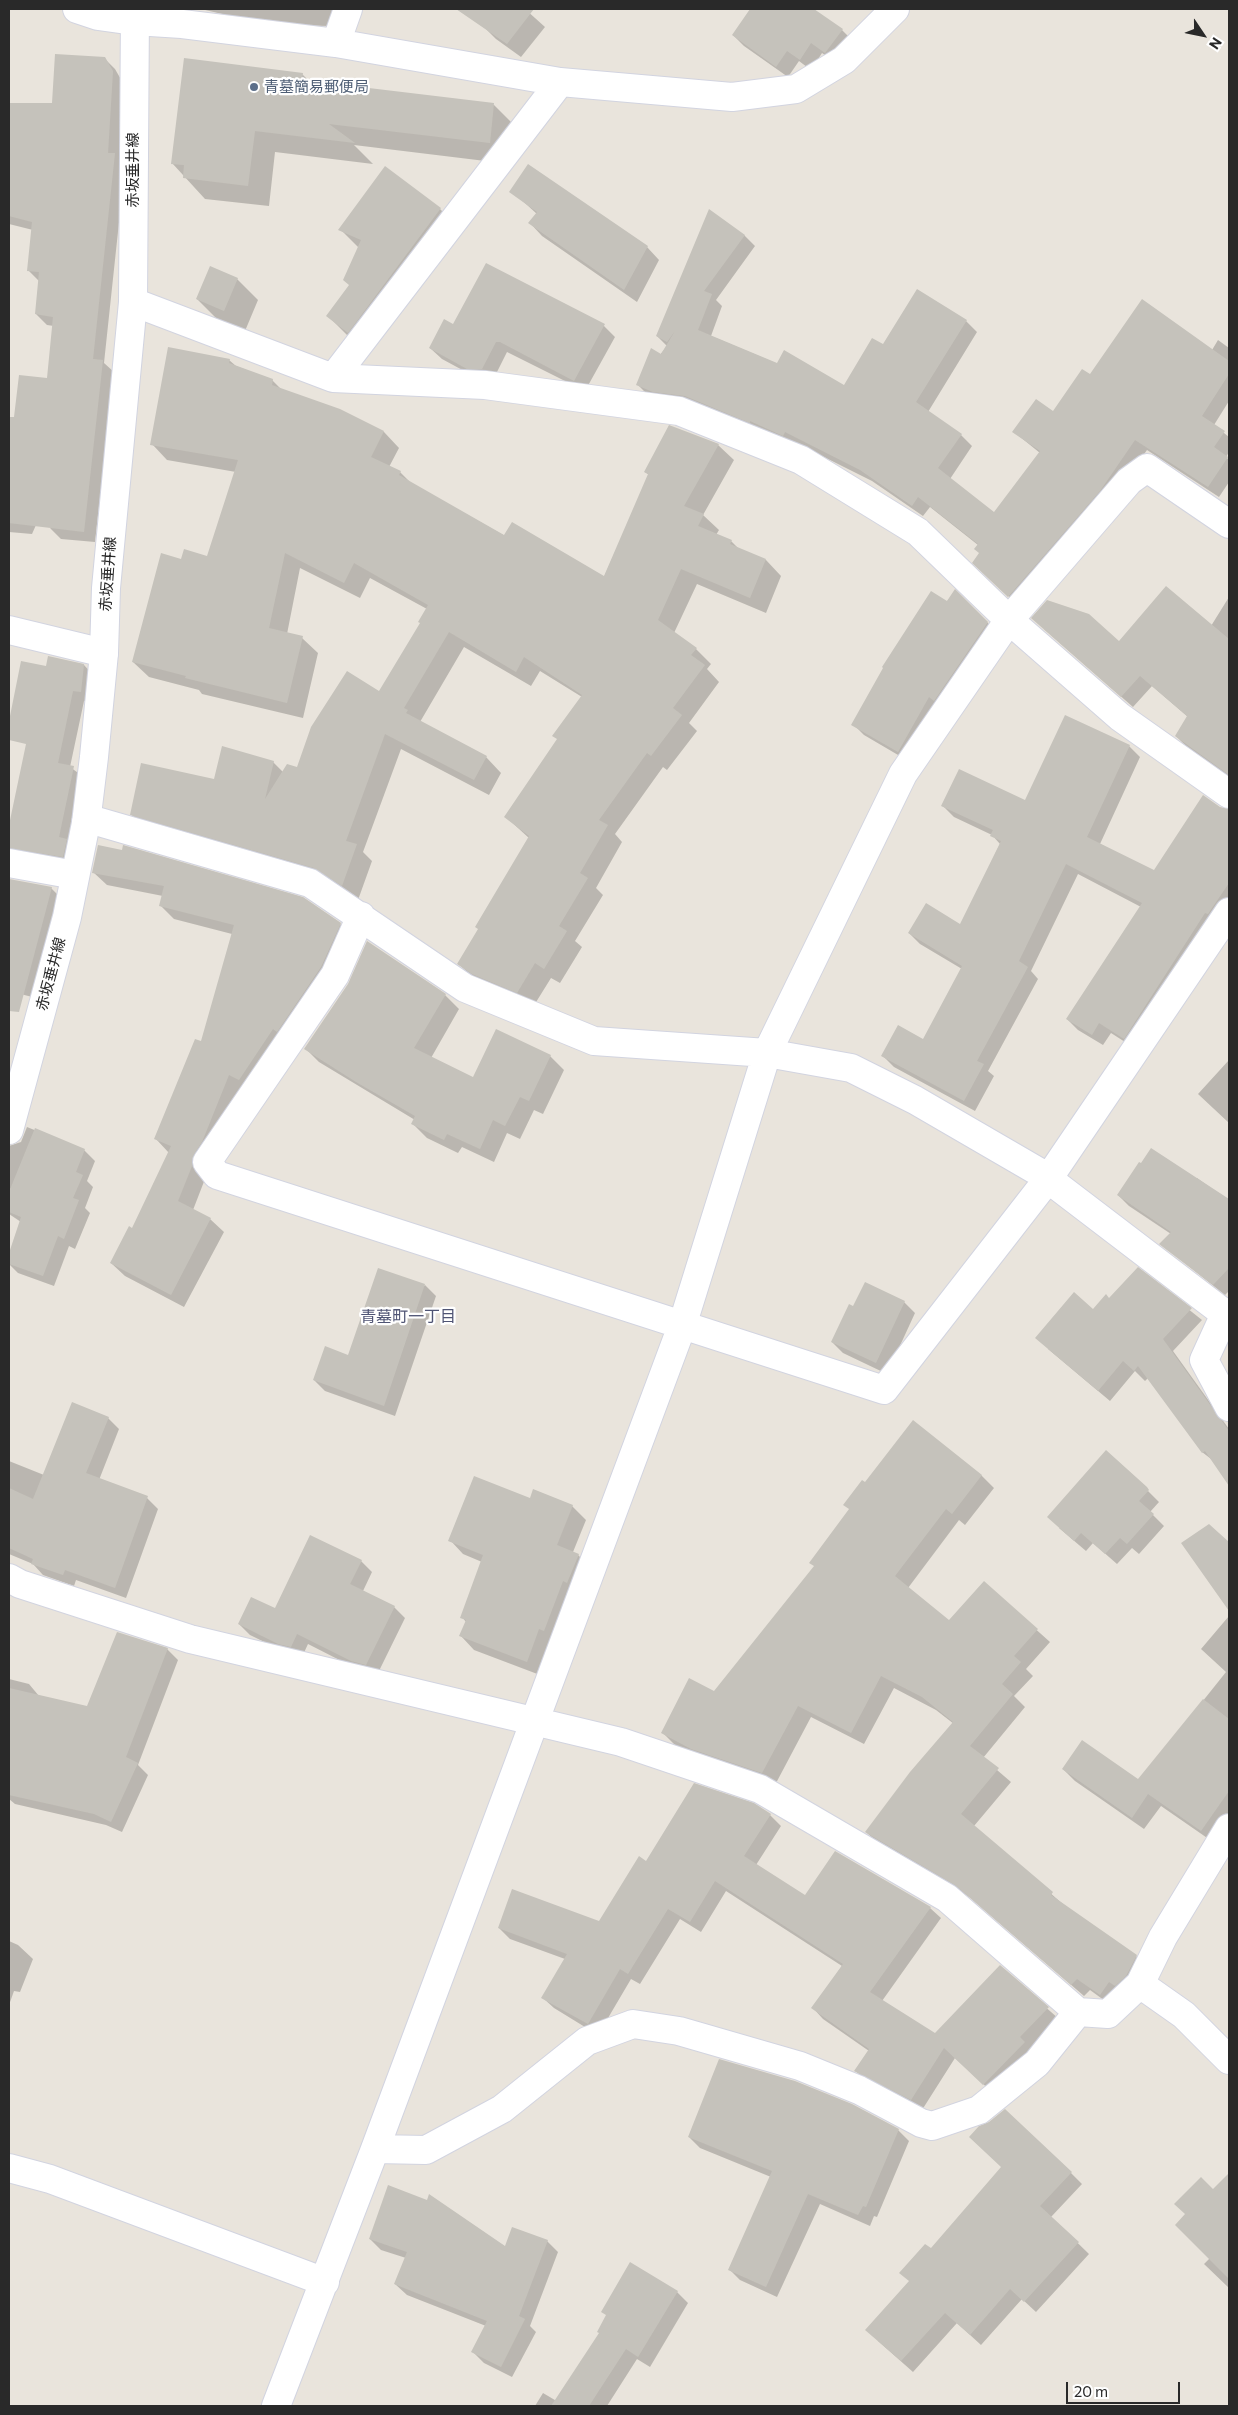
<!DOCTYPE html>
<meta charset="utf-8">
<style>
body{margin:0}
#map{position:relative;width:1238px;height:2415px;overflow:hidden;background:#e9e4dc;font-family:Commissioner,sans-serif}
canvas{display:block}
.frame{position:absolute;inset:0;border:10px solid #292929;pointer-events:none}
.north{position:absolute;left:1178px;top:10px;width:50px;height:50px;-webkit-text-stroke:4px #fff;paint-order:stroke;rotate:124deg;font-size:14px;font-weight:700;line-height:20px;text-align:center;color:#292929}
.north::after{content:'';display:block;margin:auto;width:18px;height:22px;background:#292929;clip-path:polygon(50% 0,100% 100%,50% 72%,0 100%)}
.scale{position:absolute;left:1066px;top:2382px;width:114px;height:22px;box-sizing:border-box;border:2px solid #292929;border-top:0;padding-left:6px;font-size:15px;line-height:18px;white-space:nowrap;color:#292929;-webkit-text-stroke:4px #fff;paint-order:stroke}
</style>
<div id="map">
<canvas width="1238" height="2415"></canvas>
<div class="frame"></div>
<div class="north">N</div>
<div class="scale">20 m</div>
</div>
<script>
const ctx = document.querySelector('canvas').getContext('2d');
ctx.lineJoin = 'round';
function paint(path, color) {
  ctx.fillStyle = color;
  ctx.fill(path, 'evenodd');
}
function poly(rows) {
  const path = new Path2D();
  for (const r of rows) {
    path.moveTo(r[0], r[1]);
    for (let i = 2; i < r.length; i += 2) path.lineTo(r[i], r[i + 1]);
  }
  return path;
}
function trace(path, color, width, dash) {
  ctx.strokeStyle = color;
  ctx.lineWidth = width;
  ctx.lineCap = dash ? 'butt' : 'round';
  ctx.setLineDash(dash || []);
  ctx.stroke(path);
}
function write(font, color, halo, rows, align = 'center') {
  ctx.font = font + ' Commissioner,"Noto Sans JP",sans-serif';
  ctx.lineWidth = 4.5;
  ctx.setLineDash([]);
  ctx.textBaseline = 'middle';
  ctx.strokeStyle = halo;
  ctx.fillStyle = color;
  for (const [text, x, y, turn = 0] of rows) {
    ctx.save();
    ctx.translate(x, y);
    ctx.rotate((+turn || 0) * Math.PI / 180);
    ctx.textAlign = isNaN(turn) ? turn : align;
    if (halo) ctx.strokeText(text, 0, 0);
    ctx.fillText(text, 0, 0);
    ctx.restore();
  }
}
const shadow = poly([
 [201,9,349,9,334,26,269,25],
 [463,9,525,9,545,27,521,57,496,39,482,25,484,23],
 [752,9,803,9,812,15,815,11,842,30,853,41,836,63,822,53,811,70,799,61,788,77,744,46,733,35],
 [104,58,115,69,123,83,119,160,125,166,104,363,114,372,95,542,61,539,50,528,55,482,32,534,9,532,9,419,15,418,48,379,54,326,47,325,36,314,40,282,28,270,33,230,9,224,9,105,53,104],
 [302,74,310,82,494,105,515,126,510,164,354,145,373,164,275,152,269,206,205,199,172,163],
 [386,168,440,209,461,230,370,353,349,337,328,316,350,285,359,248,340,229],
 [516,195,647,247,659,260,637,302,542,236,530,223,537,214],
 [744,235,755,246,716,300,722,306,711,336,778,364,844,387,883,346,917,291,966,321,977,332,928,412,961,435,972,446,950,479,994,513,1040,453,1014,432,1054,413,1090,376,1212,350,1218,340,1229,348,1229,401,1214,425,1229,437,1229,452,1226,457,1229,460,1229,482,1219,497,1147,450,1110,502,1020,607,985,574,978,545,930,507,923,516,872,481,796,443,794,446,648,395,637,384,667,346,657,336],
 [237,279,258,300,245,331,218,320,197,299],
 [454,326,604,326,615,337,585,391,507,352,493,380,479,379,442,359,430,348],
 [229,360,236,366,272,380,282,390,340,410,384,432,399,448,389,467,400,472,411,483,505,536,604,577,649,475,645,472,718,445,734,460,703,515,719,530,716,535,731,541,739,549,766,560,781,576,766,613,697,584,674,633,696,649,711,664,707,669,719,682,689,723,697,731,667,770,663,767,615,834,622,842,596,888,603,895,575,941,582,947,560,983,551,978,533,1007,474,979,459,964,530,839,506,817,558,740,582,697,540,671,531,686,464,647,420,722,486,757,501,773,489,795,401,749,363,852,372,861,358,900,147,830,131,814,214,780,273,762,283,772,297,769,379,693,421,624,427,609,370,578,360,598,300,568,287,634,302,638,318,653,303,718,202,694,199,690,149,677,133,662,182,560,208,557,236,472,167,460,152,444],
 [955,591,998,633,910,762,864,735,853,724],
 [1229,597,1229,777,1187,747,1176,736,1188,717,1152,686,1133,707,1044,629,1119,643,1211,626],
 [49,657,84,665,95,677,91,702,84,701,70,767,85,778,74,867,9,851,9,831,43,667,47,668],
 [1129,746,1140,757,1100,844,1154,872,1219,808,1229,811,1229,910,1136,1049,1111,1033,1103,1045,1078,1030,1067,1019,1141,907,1078,874,1031,971,1038,979,988,1071,994,1076,975,1111,894,1067,883,1056,923,1041,962,969,920,944,909,933,960,926,1000,844,992,835,954,817,943,806,1026,801],
 [99,846,340,924,353,937,205,1179,193,1210,210,1219,224,1232,184,1307,125,1276,111,1263,132,1230,169,1153,156,1139,202,1043,232,934,174,919,161,906,163,896,107,885,93,872],
 [9,880,51,888,62,899,36,998,9,991],
 [445,995,459,1009,431,1058,473,1079,550,1056,564,1070,543,1114,534,1110,520,1139,507,1133,494,1162,462,1147,458,1153,427,1138,413,1124,415,1120,319,1062,305,1048],
 [1229,1060,1229,1123,1198,1094],
 [27,1127,84,1150,95,1161,87,1181,93,1187,85,1208,90,1213,75,1249,69,1246,54,1286,18,1273,9,1264,9,1256,21,1222,9,1214,9,1195,11,1189,9,1188,9,1146,21,1142],
 [1197,1178,1229,1201,1229,1291,1225,1295,1161,1244,1171,1234,1129,1206,1118,1195],
 [1138,1269,1202,1320,1173,1351,1229,1429,1229,1484,1215,1462,1202,1452,1148,1378,1145,1381,1135,1371,1110,1401,1048,1349,1093,1311,1110,1300],
 [425,1285,436,1296,395,1416,325,1391,314,1380,349,1356],
 [904,1302,915,1313,887,1374,843,1353,832,1342,854,1308],
 [108,1418,119,1429,99,1480,147,1498,158,1509,126,1598,76,1580,74,1586,43,1575,33,1564,9,1554,9,1461,44,1475],
 [981,1475,994,1488,965,1525,959,1520,908,1588,949,1622,984,1583,1050,1642,1026,1669,1033,1676,1014,1696,1025,1707,983,1758,1011,1782,974,1826,1065,1906,1136,1956,1148,1969,1112,2006,1090,1990,1084,1996,971,1898,879,1844,866,1832,954,1724,936,1710,894,1688,864,1744,811,1717,775,1785,705,1761,675,1745,663,1733,714,1693,815,1567,865,1483],
 [1148,1491,1159,1502,1150,1512,1164,1526,1139,1554,1132,1548,1117,1564,1093,1543,1086,1551,1059,1528],
 [531,1500,572,1506,586,1520,573,1552,578,1555,591,1568,540,1675,474,1650,461,1636,466,1622,462,1617,482,1562,463,1554,450,1540],
 [1209,1526,1229,1543,1229,1604,1220,1595],
 [361,1561,372,1572,363,1591,394,1607,405,1618,377,1675,363,1672,308,1644,302,1657,291,1655,250,1635,239,1624,276,1610],
 [1229,1616,1229,1820,1213,1842,1161,1806,1144,1829,1075,1781,1063,1769,1139,1781,1226,1672,1201,1649],
 [167,1649,178,1660,138,1765,148,1775,122,1832,106,1825,15,1804,9,1799,9,1679,29,1684,39,1696,88,1707],
 [770,1815,781,1826,756,1865,805,1896,930,1908,941,1918,882,2001,935,2035,1000,1967,1059,2019,1030,2049,1035,2054,995,2095,955,2058,922,2110,867,2082,856,2071,869,2051,823,2019,813,2008,842,1966,726,1891,701,1932,680,1919,640,1984,631,1979,598,2035,554,2008,543,1998,565,1959,510,1939,499,1928,600,1922,646,1862],
 [9,1941,18,1945,33,1959,20,1992,14,1991,9,2005],
 [898,2130,909,2141,877,2217,874,2216,870,2226,820,2204,777,2297,740,2280,729,2269,771,2177,700,2148,689,2137],
 [1003,2168,1071,2173,1082,2184,1051,2217,1089,2254,1036,2312,1022,2299,981,2345,957,2323,913,2372,878,2341,910,2281,931,2250],
 [1229,2175,1229,2288,1204,2264,1210,2258,1213,2191],
 [428,2202,506,2247,547,2241,558,2252,530,2326,536,2332,512,2377,484,2363,473,2352,486,2326,407,2295,395,2284,406,2258,381,2250,370,2239],
 [631,2264,677,2292,688,2303,650,2367,637,2359,607,2406,580,2406,573,2402,600,2333],
 [543,2393,565,2406,535,2406]
]);
const building = poly([
 [456,9,534,9,507,44],
 [750,9,814,9,843,29,825,53,811,43,800,60,787,51,776,67,732,35],
 [55,54,105,57,113,71,108,153,115,153,93,359,103,360,84,532,9,523,9,417,14,417,19,375,47,378,53,317,35,314,39,272,27,271,32,222,9,216,9,103,52,103],
 [184,58,303,73,302,80,494,103,490,143,329,124,355,143,255,131,248,186,183,178,184,165,171,164],
 [528,164,648,246,624,290,528,223,537,212,509,192],
 [385,166,441,208,348,333,326,316,349,285,343,280,361,240,338,230],
 [709,209,745,235,704,291,712,294,698,330,777,363,784,350,844,385,872,338,883,344,917,289,967,320,916,402,962,434,938,468,994,512,1040,451,1012,432,1036,399,1053,411,1082,369,1090,374,1142,299,1229,361,1229,374,1202,416,1225,431,1214,447,1228,457,1208,487,1135,440,1100,491,1008,597,972,563,979,553,974,549,978,544,918,497,912,506,860,470,785,432,783,436,750,421,750,423,685,396,653,392,636,385,651,348,661,354,675,331,667,342,656,336],
 [486,263,605,324,574,381,500,342,496,342,482,369,467,369,429,348,444,319,453,324],
 [210,266,238,278,224,311,196,299],
 [168,347,230,359,229,363,273,379,272,385,340,409,384,431,371,457,401,471,399,475,504,535,512,522,604,576,648,474,644,472,669,425,719,444,684,506,704,514,698,526,732,540,730,544,766,559,750,598,681,569,658,620,697,648,691,655,705,665,673,708,682,715,651,756,647,753,599,820,608,825,580,873,588,878,559,926,567,931,544,969,535,963,517,993,472,974,457,964,478,929,475,927,529,836,504,817,557,739,552,736,582,695,524,657,516,672,449,632,404,708,408,710,406,713,487,756,474,780,385,734,346,841,357,844,342,886,314,868,130,815,141,763,214,779,222,746,274,761,265,799,287,764,297,767,311,727,347,671,379,691,420,623,418,622,428,605,354,563,344,583,285,553,269,628,303,636,287,703,185,678,186,676,132,662,161,553,181,559,184,549,207,556,238,460,150,445],
 [1166,586,1229,639,1229,775,1175,736,1187,716,1140,676,1121,697,1031,618,1047,600,1089,614,1119,641],
 [955,589,988,622,934,701,929,697,898,752,851,725,883,668,882,667,931,591,947,601],
 [48,656,84,664,81,692,73,691,58,763,74,766,59,837,67,839,63,857,9,848,9,825,26,744,9,740,9,721,21,661,46,666],
 [1065,715,1130,745,1087,837,1154,870,1203,795,1220,807,1229,809,1229,883,1208,914,1205,913,1124,1039,1099,1023,1092,1035,1066,1019,1142,903,1066,864,1019,961,1028,967,977,1061,984,1064,964,1101,881,1056,898,1025,923,1039,962,966,908,933,926,903,960,924,1001,841,990,836,993,830,941,806,959,769,1025,800],
 [98,845,122,850,123,845,303,897,341,923,321,967,277,1032,273,1029,239,1080,229,1075,202,1142,194,1154,192,1166,178,1201,211,1218,171,1295,110,1263,129,1226,132,1228,171,1146,154,1139,195,1039,201,1041,234,925,159,906,164,886,92,873],
 [9,879,52,887,19,1012,9,1011],
 [367,941,446,994,414,1048,473,1077,496,1029,551,1055,529,1101,520,1097,505,1126,493,1120,480,1149,447,1134,444,1140,411,1124,415,1116,356,1082,304,1049,348,984],
 [35,1128,85,1149,76,1172,83,1175,73,1198,79,1200,64,1239,58,1236,43,1276,9,1264,9,1253,21,1217,9,1212,9,1192],
 [1151,1148,1229,1199,1229,1268,1213,1285,1159,1244,1171,1232,1117,1195,1139,1162,1141,1163],
 [1138,1267,1192,1308,1163,1339,1229,1431,1229,1486,1205,1451,1202,1453,1138,1366,1134,1371,1123,1361,1098,1391,1035,1338,1074,1292,1093,1309,1106,1294,1109,1298],
 [378,1268,425,1284,384,1406,313,1380,325,1346,348,1355],
 [865,1282,905,1301,876,1363,831,1342,849,1304,853,1306],
 [72,1402,109,1417,86,1473,148,1496,115,1588,65,1570,63,1575,31,1564,33,1559,9,1548,9,1488,33,1499],
 [913,1420,982,1475,952,1514,946,1509,895,1576,949,1620,984,1581,1038,1629,1014,1656,1021,1662,1002,1684,1013,1694,970,1746,999,1768,961,1814,1053,1892,1051,1895,1137,1955,1126,1976,1115,1986,1109,1982,1100,1995,1077,1979,1071,1985,955,1885,865,1832,910,1772,953,1722,922,1697,881,1676,851,1733,798,1706,762,1773,691,1749,661,1733,689,1678,714,1691,814,1566,809,1563,849,1509,843,1505,862,1480,865,1482],
 [1106,1450,1147,1487,1149,1490,1139,1501,1154,1514,1127,1544,1120,1538,1105,1554,1081,1533,1074,1541,1047,1517],
 [474,1476,530,1498,533,1489,573,1505,557,1545,579,1554,567,1583,563,1581,544,1631,539,1629,527,1662,459,1636,466,1620,460,1618,483,1555,448,1541],
 [1209,1524,1229,1542,1229,1611,1181,1543],
 [310,1535,362,1560,350,1584,395,1606,366,1665,351,1661,297,1634,291,1647,278,1644,238,1624,251,1597,275,1608],
 [117,1632,168,1648,126,1757,138,1763,111,1822,94,1814,9,1795,9,1688,87,1706],
 [1203,1699,1229,1719,1229,1791,1201,1831,1148,1794,1132,1818,1062,1769,1082,1740,1138,1779],
 [694,1783,754,1803,771,1814,744,1856,805,1895,835,1851,931,1907,870,1992,935,2033,1000,1965,1049,2007,1020,2037,1025,2042,983,2085,944,2048,911,2100,854,2071,869,2049,811,2008,843,1964,715,1881,690,1922,668,1909,628,1974,620,1969,588,2024,541,1998,567,1954,498,1928,512,1889,599,1921,639,1856,646,1861],
 [719,2059,795,2081,852,2104,899,2129,866,2207,863,2206,858,2215,808,2194,766,2287,728,2270,772,2171,688,2137],
 [1005,2109,1072,2172,1040,2206,1079,2242,1024,2302,1010,2289,970,2335,945,2313,901,2361,865,2330,909,2281,899,2273,925,2244,931,2248,1001,2167,969,2137,979,2126,989,2122],
 [1229,2173,1229,2279,1175,2225,1185,2214,1174,2204,1201,2177,1213,2189],
 [388,2185,427,2200,429,2194,505,2246,512,2227,548,2240,519,2316,525,2319,501,2367,471,2352,487,2321,394,2284,407,2252,369,2239],
 [630,2262,678,2291,638,2357,626,2349,589,2406,551,2406,599,2333,597,2332,606,2315,601,2312]
]);
const minor = poly([
 [77,9,98,16,134,21,182,24,336,43,560,82,732,97,796,89,844,60,895,9],
 [336,43,348,9],
 [133,302,333,378,485,385,679,411,801,460,918,532,1009,620,1120,717,1229,794],
 [333,378,560,82],
 [9,630,104,653],
 [86,823,96,821,310,883,465,988,594,1041,767,1053,851,1068,915,1100,1039,1172,1225,1314],
 [9,863,75,875],
 [361,916,335,975,207,1162,217,1175,884,1390,1048,1179,1229,912],
 [1229,1312,1225,1314,1204,1360,1229,1407],
 [9,1578,20,1584,190,1639,621,1742,760,1789,947,1898,1078,2012],
 [1140,1984,1184,2015,1229,2060],
 [375,2149,426,2150,502,2109,587,2041,633,2024,679,2031,800,2066,859,2090,921,2123,932,2126,979,2110,1037,2063,1078,2012,1108,2014,1140,1984,1163,1937,1229,1828],
 [9,2168,50,2179,325,2282],
 [276,2406,375,2149,682,1326,767,1053,903,774,1009,620,1129,481,1147,468,1229,524]
]);
const secondary = poly([
 [9,1130,67,917,86,823,94,757,104,653,106,588,133,302,135,9]
]);
const markers = [
 [254,87,5,"#5c6f8a"]
];
const serviceNames = [
 ["青墓簡易郵便局",264,87]
];
const streetNames = [
 ["赤坂垂井線",133,170,-90],
 ["赤坂垂井線",108,574,-86],
 ["赤坂垂井線",51,974,-75]
];
const neighbourhoodNames = [
 ["青墓町一丁目",408,1317]
];
paint(shadow, '#0003');
paint(building, '#c5c2bb');
trace(minor, '#d2d4e0', 30);
trace(secondary, '#d2d4e0', 30);
trace(minor, '#fff', 28);
trace(secondary, '#fff', 28);
for (const [x, y, r, color] of markers) {
  const dot = new Path2D();
  dot.arc(x, y, r, 0, 2 * Math.PI);
  ctx.fillStyle = color;
  ctx.fill(dot);
  trace(dot, '#fff', 2);
}
write('15px', '#4e5e75', '#fff', serviceNames, 'left');
write('15px', '#292929', '#fff', streetNames);
write('16px', '#4f5474', '#fff', neighbourhoodNames);
</script>
